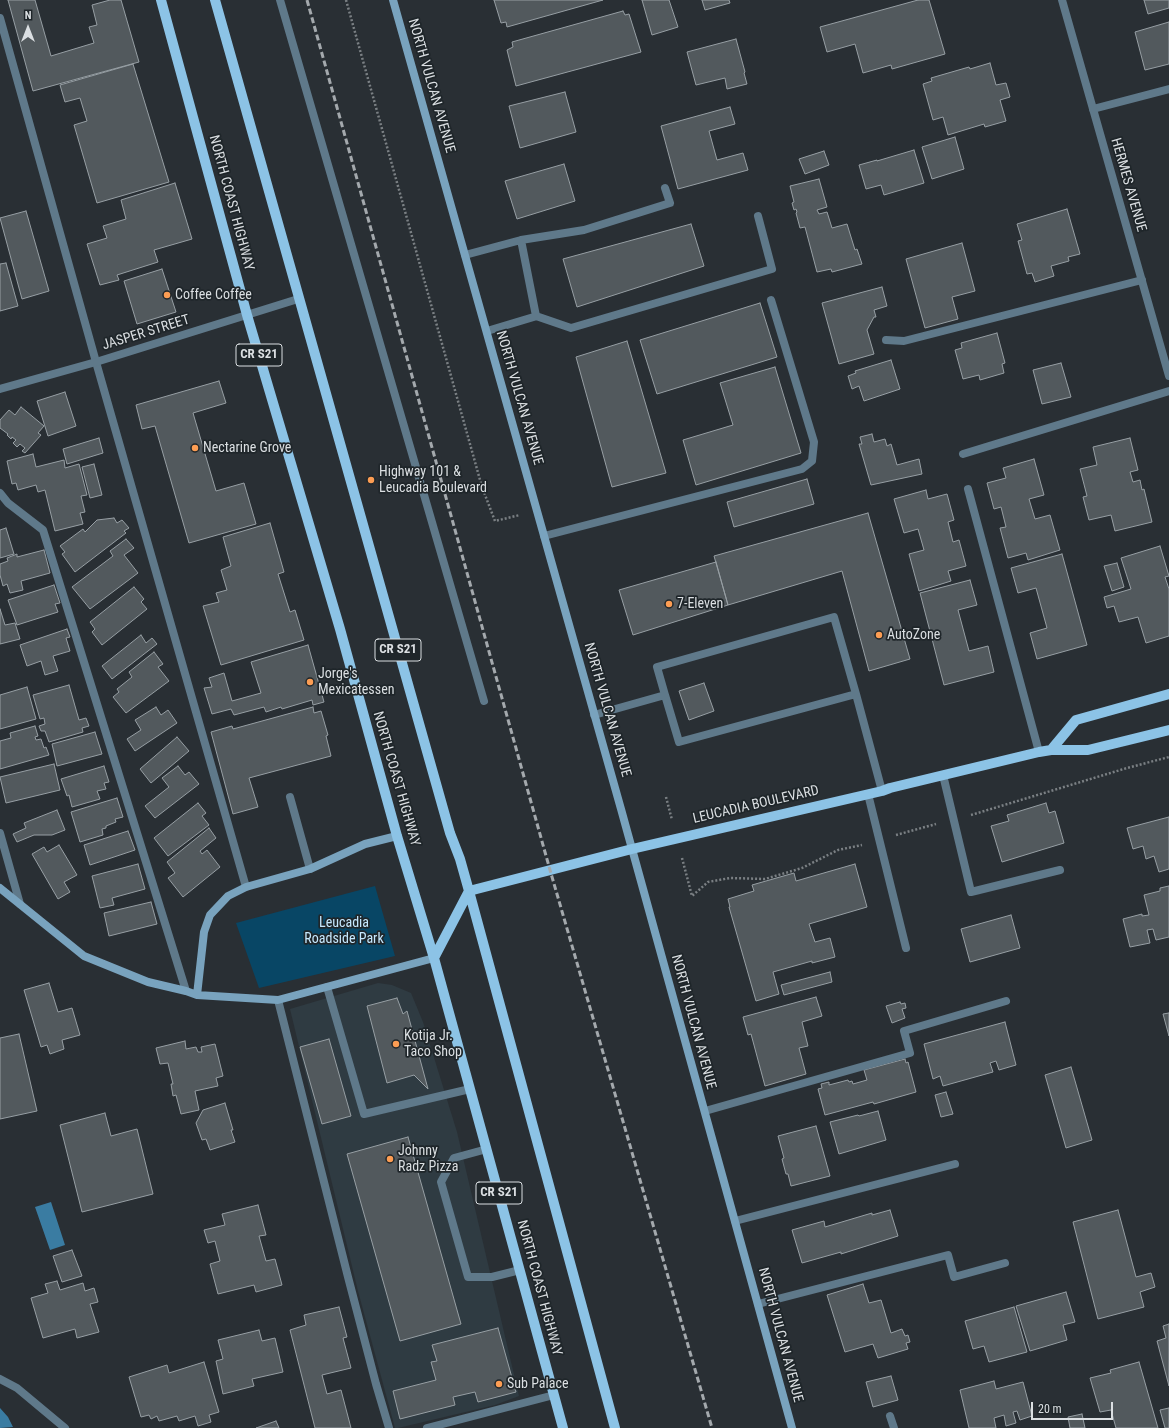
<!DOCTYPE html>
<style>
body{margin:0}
#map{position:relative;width:1169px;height:1428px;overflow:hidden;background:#292f34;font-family:"Roboto Condensed",sans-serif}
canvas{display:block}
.north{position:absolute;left:8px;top:8px;width:40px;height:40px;-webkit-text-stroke:3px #1f262a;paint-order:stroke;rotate:0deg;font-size:11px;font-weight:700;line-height:16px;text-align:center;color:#dbdfe2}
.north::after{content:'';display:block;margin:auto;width:14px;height:18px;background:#dbdfe2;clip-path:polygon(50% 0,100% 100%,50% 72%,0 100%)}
.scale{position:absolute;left:1031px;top:1402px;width:82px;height:18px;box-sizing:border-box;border:2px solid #dbdfe2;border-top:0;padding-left:5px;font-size:12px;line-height:14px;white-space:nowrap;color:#dbdfe2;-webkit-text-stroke:3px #1f262a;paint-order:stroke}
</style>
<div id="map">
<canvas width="1169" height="1428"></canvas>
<div class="north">N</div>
<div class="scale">20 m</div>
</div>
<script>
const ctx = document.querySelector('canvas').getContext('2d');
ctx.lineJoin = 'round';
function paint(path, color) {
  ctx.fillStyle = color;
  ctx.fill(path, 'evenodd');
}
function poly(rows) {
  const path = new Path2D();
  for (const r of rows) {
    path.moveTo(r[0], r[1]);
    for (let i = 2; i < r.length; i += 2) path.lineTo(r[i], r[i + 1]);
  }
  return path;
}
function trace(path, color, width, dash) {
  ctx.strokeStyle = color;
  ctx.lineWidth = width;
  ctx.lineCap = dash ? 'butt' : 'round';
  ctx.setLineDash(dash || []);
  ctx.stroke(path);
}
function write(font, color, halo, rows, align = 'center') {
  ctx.font = font + ' "Roboto Condensed",sans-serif';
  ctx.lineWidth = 3.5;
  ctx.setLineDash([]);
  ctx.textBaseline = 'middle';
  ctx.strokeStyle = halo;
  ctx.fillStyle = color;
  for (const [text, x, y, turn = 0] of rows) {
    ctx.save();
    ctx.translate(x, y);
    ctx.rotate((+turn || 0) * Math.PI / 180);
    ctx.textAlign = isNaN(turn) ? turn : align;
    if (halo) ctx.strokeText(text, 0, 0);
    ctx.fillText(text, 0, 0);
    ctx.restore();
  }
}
const built = poly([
 [378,983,392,985,411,993,423,1022,457,1132,519,1396,495,1405,398,1428,395,1428,358,1291,290,1009]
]);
const green = poly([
 [375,886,395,956,259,988,236,923]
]);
const water = poly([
 [51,1202,65,1245,50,1250,35,1207],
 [0,1408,8,1417,13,1427,0,1428]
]);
const building = poly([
 [8,0,35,0,51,56,94,43,89,27,97,25,92,5,110,0,121,0,139,62,33,91,8,0],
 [494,0,603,0,507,27,506,22,501,23,494,0],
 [642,0,669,0,678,27,652,35,642,0],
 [702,0,729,0,730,3,705,10,702,0],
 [918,0,929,0,945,54,892,69,891,65,863,73,855,44,827,52,820,27,918,0],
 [1144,0,1169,0,1169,8,1148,14,1144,0],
 [623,11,625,15,629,14,641,52,516,86,507,50,513,47,512,42,623,11],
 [1169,22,1169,64,1145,70,1135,32,1169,22],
 [736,39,745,72,744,73,747,84,727,89,725,78,696,85,687,52,736,39],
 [990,63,996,85,1006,83,1010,97,1000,100,1006,121,985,127,984,124,948,135,943,117,933,120,923,84,932,81,931,78,969,67,970,69,990,63],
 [133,64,169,182,97,203,74,125,87,121,80,98,65,102,60,85,133,64],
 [565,92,576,132,520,148,509,106,565,92],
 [730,107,735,124,709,131,717,160,743,153,748,170,678,189,661,126,730,107],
 [955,137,964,169,932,179,922,147,955,137],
 [914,150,924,183,884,195,881,185,866,189,859,165,877,160,877,161,914,150],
 [824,151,829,165,805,174,799,159,824,151],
 [564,164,575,201,517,219,505,181,564,164],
 [819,179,827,207,817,210,819,214,827,212,832,228,847,224,855,250,857,249,862,264,832,272,831,269,817,272,805,227,800,228,796,213,797,212,796,209,794,210,792,203,794,202,790,186,819,179],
 [175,183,192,239,154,250,158,262,117,275,119,280,100,285,87,244,107,238,103,226,126,219,121,200,175,183],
 [1067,209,1080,254,1068,257,1069,261,1051,266,1054,276,1035,282,1032,273,1027,274,1018,241,1022,240,1017,224,1067,209],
 [26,211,49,291,22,299,0,218,26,211],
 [691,224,704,266,577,307,563,259,691,224],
 [962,243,975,291,952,297,958,319,925,328,906,259,962,243],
 [6,263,18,306,0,311,0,264,6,263],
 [162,269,176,312,137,324,124,281,162,269],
 [882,287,887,306,874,310,876,317,874,317,867,330,874,354,839,364,822,303,882,287],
 [760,303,777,357,657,394,640,340,760,303],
 [997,333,1005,363,1002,364,1004,373,980,380,979,375,963,379,955,350,962,348,961,343,997,333],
 [627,341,666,473,612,487,576,357,627,341],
 [891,360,900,389,864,401,859,386,852,389,848,376,856,373,855,371,891,360],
 [1061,363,1071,397,1042,404,1033,370,1061,363],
 [775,367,801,453,696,485,683,440,733,425,720,383,775,367],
 [219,381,226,403,193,413,216,491,244,483,256,524,189,543,155,426,142,429,136,405,219,381],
 [65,392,76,426,48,436,37,401,65,392],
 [21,407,44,426,38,433,41,435,25,453,22,451,25,448,20,444,17,447,13,443,16,440,12,437,11,439,7,435,8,434,0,428,0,420,9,410,15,415,21,407],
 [872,434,874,442,885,439,887,446,891,444,897,465,919,459,922,474,871,485,859,444,862,444,860,437,872,434],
 [99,438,103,453,67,464,63,449,99,438],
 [1130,438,1138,470,1130,472,1133,482,1140,480,1142,490,1144,489,1152,522,1115,531,1111,515,1089,520,1083,497,1087,496,1080,469,1097,465,1093,447,1130,438],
 [33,454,36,467,64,460,65,468,79,464,87,495,81,496,85,512,80,513,83,524,55,531,45,490,38,492,36,485,18,490,16,483,12,484,7,461,33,454],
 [1034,459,1044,495,1029,499,1035,519,1050,515,1060,550,1028,560,1026,553,1008,558,1000,528,1006,527,1001,507,994,509,987,483,1006,478,1003,468,1034,459],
 [94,464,102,495,90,498,82,467,94,464],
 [807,479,814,504,734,527,727,502,807,479],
 [926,490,928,499,947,494,954,520,948,522,953,542,959,540,966,566,948,571,951,581,919,591,909,554,924,550,918,529,904,533,894,499,926,490],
 [868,513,910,659,869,671,842,571,728,605,714,556,868,513],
 [114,518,117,523,122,520,129,528,124,531,126,533,75,572,62,554,65,552,60,546,83,529,85,532,97,520,114,518],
 [270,523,284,572,278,574,290,612,295,610,304,640,221,665,203,606,219,602,216,593,227,590,221,570,231,566,223,537,270,523],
 [6,528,14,554,0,558,0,530,6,528],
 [126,539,134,548,124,555,138,573,90,609,72,587,113,556,110,551,126,539],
 [1160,546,1169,576,1165,577,1169,589,1169,636,1146,643,1138,617,1119,622,1114,606,1107,608,1104,597,1131,589,1121,558,1160,546],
 [44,550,50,573,21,581,23,590,10,593,7,584,3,586,0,575,0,564,8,561,7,558,17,554,17,557,44,550],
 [1062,554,1087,645,1037,659,1030,633,1047,628,1036,588,1018,593,1011,568,1062,554],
 [716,562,728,605,633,635,619,590,716,562],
 [1117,563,1124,587,1112,591,1104,566,1117,563],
 [970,580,977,605,958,610,969,651,988,646,994,672,944,685,920,593,970,580],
 [54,585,60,603,55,604,58,612,17,625,8,600,54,585],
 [134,587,144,599,141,602,147,609,102,645,92,632,95,629,90,622,134,587],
 [0,609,5,625,15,623,20,639,0,644,0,609],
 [67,629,70,637,66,638,70,651,53,656,58,671,45,675,41,661,27,666,20,645,67,629],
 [141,635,146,643,152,638,157,644,112,679,102,666,141,635],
 [308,645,324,702,313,705,312,700,282,709,281,707,266,712,264,707,234,715,231,709,212,714,204,688,212,687,209,678,224,673,232,701,261,693,251,662,308,645],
 [154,652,163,664,158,667,169,681,126,713,113,697,119,692,117,689,132,677,129,672,154,652],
 [704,683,714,711,689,720,679,691,704,683],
 [69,685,79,720,86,718,89,726,82,728,83,732,49,742,45,731,41,731,39,726,45,724,44,718,40,719,33,695,69,685],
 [27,687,36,719,0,729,0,695,27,687],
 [156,707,161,715,168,710,177,723,135,751,127,739,141,730,135,720,156,707],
 [313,707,314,713,321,711,328,735,326,736,331,756,249,778,258,807,233,814,211,732,232,726,233,729,313,707],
 [35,726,38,736,35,737,36,740,41,739,44,748,46,747,49,755,0,769,0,741,11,738,10,733,35,726],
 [95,732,102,754,57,766,52,744,95,732],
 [177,737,189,751,151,783,140,769,177,737],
 [54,764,60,790,6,803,0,777,54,764],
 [104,766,109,782,104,783,106,789,97,791,100,799,72,807,69,795,67,796,61,779,104,766],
 [178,766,185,775,189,772,199,784,155,818,145,806,169,787,162,778,178,766],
 [117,798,123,817,115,819,116,822,106,826,106,828,102,829,103,835,80,842,71,812,117,798],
 [198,803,206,813,202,816,209,825,168,856,154,838,198,803],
 [1046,803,1049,813,1055,811,1064,843,1002,862,991,826,1009,821,1007,815,1046,803],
 [57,810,65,830,52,835,34,835,17,842,13,834,26,828,24,823,57,810],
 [1169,817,1169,869,1159,872,1154,856,1146,859,1143,846,1133,849,1127,828,1169,817],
 [209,828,216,838,200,851,202,854,207,850,220,867,183,897,168,878,175,873,167,862,209,828],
 [128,831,135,850,90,865,84,845,128,831],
 [59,845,77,875,64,882,70,892,58,899,32,854,44,847,47,852,59,845],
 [138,864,145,889,112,898,114,905,100,908,92,876,138,864],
 [855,864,867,907,809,924,815,942,830,938,835,957,812,963,812,961,773,972,779,994,756,1001,729,907,730,907,728,899,754,891,752,885,794,873,796,881,855,864],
 [1169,886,1169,937,1156,940,1153,929,1147,930,1150,943,1130,947,1123,919,1142,914,1142,916,1149,915,1144,895,1160,891,1160,888,1169,886],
 [151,902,157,924,109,936,104,913,151,902],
 [1011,915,1020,948,970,962,961,929,1011,915],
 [830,972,832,982,784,995,781,985,830,972],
 [49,983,58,1012,72,1008,80,1035,62,1040,64,1049,50,1054,47,1045,41,1047,24,990,49,983],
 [816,997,822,1016,802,1022,808,1046,799,1048,806,1074,765,1086,751,1034,748,1035,743,1017,816,997],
 [397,998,403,1014,407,1011,428,1089,414,1075,387,1083,367,1006,397,998],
 [900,1002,901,1004,905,1003,906,1008,902,1009,905,1018,892,1023,886,1006,900,1002],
 [1169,1013,1169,1036,1163,1014,1169,1013],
 [1005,1022,1016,1065,999,1070,996,1061,990,1063,993,1072,943,1086,940,1076,933,1079,924,1044,1005,1022],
 [19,1034,37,1111,0,1119,0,1038,19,1034],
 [329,1039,351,1116,322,1124,300,1047,329,1039],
 [185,1041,186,1049,196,1047,198,1052,202,1052,201,1047,215,1044,223,1076,216,1078,218,1086,195,1091,199,1110,181,1114,176,1095,173,1096,171,1084,173,1084,168,1063,160,1064,156,1048,185,1041],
 [905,1059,906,1063,908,1062,916,1092,874,1104,873,1102,825,1115,818,1089,822,1088,821,1084,829,1082,829,1085,848,1080,849,1082,852,1081,853,1084,867,1080,864,1070,905,1059],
 [1071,1067,1092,1140,1066,1148,1045,1075,1071,1067],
 [946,1092,953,1114,941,1117,935,1095,946,1092],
 [225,1103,233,1130,231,1130,235,1142,210,1150,206,1139,202,1140,196,1123,203,1110,225,1103],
 [878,1111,886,1140,839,1154,830,1122,858,1115,859,1116,878,1111],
 [105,1113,111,1136,137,1129,153,1194,82,1212,60,1125,105,1113],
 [816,1126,830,1176,791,1186,788,1174,786,1174,782,1159,784,1158,778,1136,816,1126],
 [408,1137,461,1324,400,1341,347,1154,408,1137],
 [258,1205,266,1235,259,1236,266,1261,275,1259,282,1285,256,1292,254,1285,218,1294,210,1264,220,1261,215,1241,208,1243,204,1230,225,1225,222,1214,258,1205],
 [890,1210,898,1236,841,1254,841,1252,802,1263,792,1230,824,1221,825,1227,872,1213,872,1215,890,1210],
 [1118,1210,1136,1277,1151,1273,1155,1287,1140,1292,1144,1307,1098,1319,1073,1222,1118,1210],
 [72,1250,82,1276,62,1282,53,1256,72,1250],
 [57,1281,60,1290,83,1283,85,1291,94,1288,98,1302,90,1304,99,1332,77,1338,75,1329,43,1338,31,1298,48,1293,45,1284,57,1281],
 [863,1284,869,1303,881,1300,891,1333,902,1329,905,1336,908,1335,910,1342,906,1343,908,1349,878,1358,873,1344,845,1352,827,1295,863,1284],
 [1066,1292,1075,1322,1063,1325,1067,1340,1030,1351,1016,1306,1066,1292],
 [339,1307,347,1337,343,1338,351,1368,322,1375,327,1394,341,1390,351,1428,315,1428,290,1330,306,1325,304,1315,339,1307],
 [1014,1307,1027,1352,989,1362,984,1346,973,1349,965,1321,1014,1307],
 [1169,1324,1169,1386,1157,1341,1166,1338,1163,1326,1169,1324],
 [498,1328,516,1392,478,1402,475,1392,453,1397,455,1405,400,1419,393,1391,436,1380,431,1362,437,1361,432,1345,498,1328],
 [259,1330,262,1341,275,1338,283,1372,252,1379,254,1386,223,1394,216,1361,223,1359,218,1340,259,1330],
 [204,1362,219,1412,209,1415,211,1422,198,1426,195,1416,179,1421,177,1416,159,1421,157,1416,151,1419,149,1415,141,1417,129,1377,167,1365,169,1373,204,1362],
 [1139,1362,1158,1428,1116,1428,1111,1410,1100,1412,1090,1378,1111,1373,1110,1370,1139,1362],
 [891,1376,898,1400,873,1407,866,1382,891,1376],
 [994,1381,996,1389,1023,1382,1032,1416,1020,1420,1017,1411,1013,1412,1016,1423,1006,1426,1004,1415,994,1418,996,1428,969,1428,960,1390,994,1381],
 [1169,1408,1169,1428,1165,1428,1160,1410,1169,1408],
 [1082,1414,1085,1428,1070,1428,1068,1417,1082,1414],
 [276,1421,279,1428,256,1428,276,1421]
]);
const path = poly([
 [346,0,482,487,495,521,520,515],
 [666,797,672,820],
 [971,815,1127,768,1169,757],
 [896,835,936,824],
 [682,858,692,896,708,882,730,878,765,879,802,868,838,850,862,845]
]);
const lane = poly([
 [280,0,484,701],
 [0,18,96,362,246,887],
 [1093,109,1169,89],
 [521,240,584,230,670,203,665,188],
 [465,255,521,240,536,316,571,328,772,269,758,216],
 [487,331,537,316],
 [886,340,904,341,1142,280],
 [963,454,1169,391],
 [968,489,1039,752],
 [544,536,802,469,812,461,814,442,771,300],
 [856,694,882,791],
 [594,715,665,695,679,742,856,694,834,617,657,667,665,695],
 [943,775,971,892,1060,870],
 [868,794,906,948],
 [290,797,310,869],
 [327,987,364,1114,470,1089],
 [278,1000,348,1277,376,1384,389,1428],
 [705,1111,910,1053,904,1031,1006,1001],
 [487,1149,454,1158,441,1182,468,1277,492,1277,520,1270],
 [735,1221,955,1164],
 [758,1304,948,1255,954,1277,1005,1263],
 [890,1416,894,1428],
 [427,1428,554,1395]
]);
const street = poly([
 [1062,0,1169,376],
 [0,389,96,362,298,299],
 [0,493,8,503,43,530,186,991],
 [0,833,20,904],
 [0,1379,17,1388,65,1428]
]);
const secondary = poly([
 [393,0,621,809,792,1428],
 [0,888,84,956,148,982,186,991,197,995,278,1000,434,958],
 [197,995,204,932,210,915,228,896,246,887,310,869,365,844,397,836]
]);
const primary = poly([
 [161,0,247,315,340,629,397,836,434,958,563,1428],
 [215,0,450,833,460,859,469,891,615,1428],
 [1051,750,1076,720,1169,694],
 [469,891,632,849,882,791,890,788,1039,752,1051,750,1088,750,1169,730],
 [434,958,469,891]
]);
const rail = poly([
 [307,0,550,870,712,1428]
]);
const markers = [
 [167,295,4,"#fc9d53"],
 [195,448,4,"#fc9d53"],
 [371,480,4,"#fc9d53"],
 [669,604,4,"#fc9d53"],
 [879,635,4,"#fc9d53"],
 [310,682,4,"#fc9d53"],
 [396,1044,4,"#fc9d53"],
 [390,1159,4,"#fc9d53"],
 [499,1384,4,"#fc9d53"]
];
const shields = [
 [259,355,46],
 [398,650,46],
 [499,1193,46]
];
const shieldNames = [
 ["CR S21",259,355],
 ["CR S21",398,650],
 ["CR S21",499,1193]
];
const streetNames = [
 ["NORTH VULCAN AVENUE",431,86,74],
 ["HERMES AVENUE",1128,185,74],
 ["NORTH COAST HIGHWAY",231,203,75],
 ["JASPER STREET",146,333,-17],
 ["NORTH VULCAN AVENUE",519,398,74],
 ["NORTH VULCAN AVENUE",607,710,74],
 ["NORTH COAST HIGHWAY",396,779,74],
 ["LEUCADIA BOULEVARD",756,805,-13],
 ["NORTH VULCAN AVENUE",693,1022,75],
 ["NORTH COAST HIGHWAY",539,1288,75],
 ["NORTH VULCAN AVENUE",780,1335,75]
];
const poiNames = [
 ["Coffee Coffee",175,295],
 ["Nectarine Grove",203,448],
 ["Highway 101 &",379,472],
 ["Leucadia Boulevard",379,488],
 ["7-Eleven",677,604],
 ["AutoZone",887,635],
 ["Jorge's",318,674],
 ["Mexicatessen",318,690],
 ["Kotija Jr.",404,1036],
 ["Taco Shop",404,1052],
 ["Johnny",398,1151],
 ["Radz Pizza",398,1167],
 ["Sub Palace",507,1384]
];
const parkNames = [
 ["Leucadia",344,923],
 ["Roadside Park",344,939]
];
paint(built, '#2f3b42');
paint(green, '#084665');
paint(water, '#3a7ca2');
paint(building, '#52595d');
trace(building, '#979fa4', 1);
trace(path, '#7b8084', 2.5, [2, 2]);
trace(lane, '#5f798a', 8);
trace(street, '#5f798a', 8);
trace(secondary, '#79a3be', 8);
trace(primary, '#8cc3e6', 10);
trace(rail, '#a4a9ad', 3, [6, 3]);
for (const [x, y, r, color] of markers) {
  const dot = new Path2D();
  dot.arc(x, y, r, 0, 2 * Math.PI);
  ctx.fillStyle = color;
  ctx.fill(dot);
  trace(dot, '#1f262a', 1.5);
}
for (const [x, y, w] of shields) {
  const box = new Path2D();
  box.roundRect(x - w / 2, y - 11, w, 22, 3);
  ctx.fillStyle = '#1f262a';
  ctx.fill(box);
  trace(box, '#dbdfe2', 1);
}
write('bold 13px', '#dbdfe2', null, shieldNames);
write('14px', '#dbdfe2', '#1f262a', streetNames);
write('14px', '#dbdfe2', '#1f262a', poiNames, 'left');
write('14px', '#c5e8fe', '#1f262a', parkNames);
</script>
